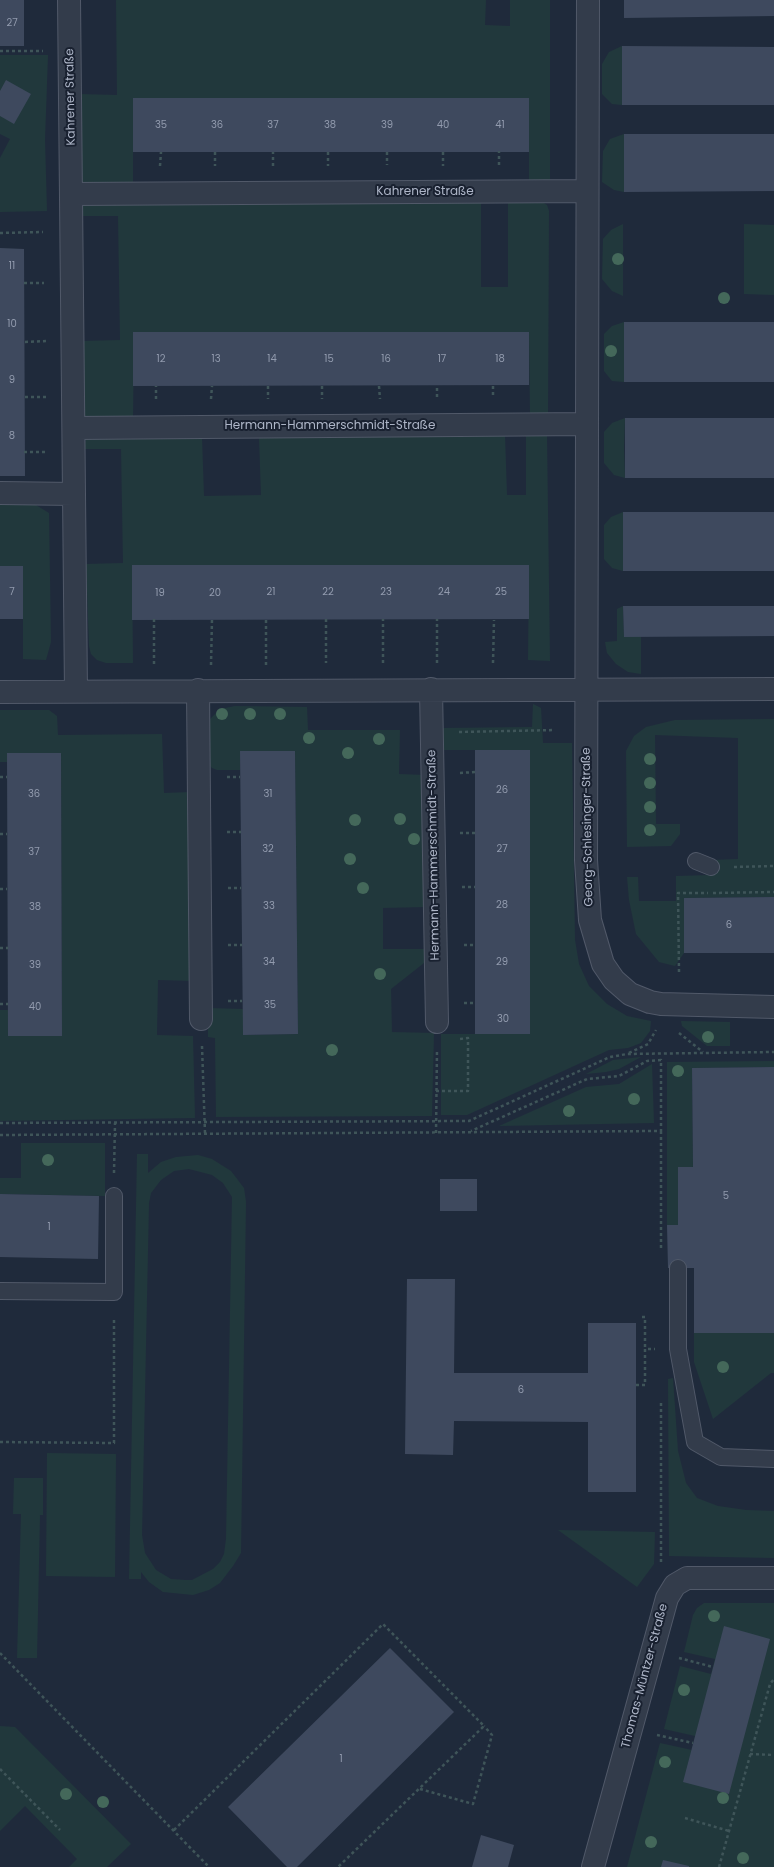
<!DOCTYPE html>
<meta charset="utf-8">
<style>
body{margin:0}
canvas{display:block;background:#1f2a3b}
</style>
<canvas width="774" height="1867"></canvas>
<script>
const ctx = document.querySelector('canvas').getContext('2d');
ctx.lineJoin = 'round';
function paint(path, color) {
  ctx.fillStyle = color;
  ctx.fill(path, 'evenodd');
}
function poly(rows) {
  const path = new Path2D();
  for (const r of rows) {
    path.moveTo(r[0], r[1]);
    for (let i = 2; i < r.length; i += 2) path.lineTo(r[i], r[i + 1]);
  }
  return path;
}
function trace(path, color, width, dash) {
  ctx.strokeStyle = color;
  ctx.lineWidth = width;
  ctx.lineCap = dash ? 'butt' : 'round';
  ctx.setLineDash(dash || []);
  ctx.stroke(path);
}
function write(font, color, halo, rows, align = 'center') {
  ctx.font = font + ' Poppins,sans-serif';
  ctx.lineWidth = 4;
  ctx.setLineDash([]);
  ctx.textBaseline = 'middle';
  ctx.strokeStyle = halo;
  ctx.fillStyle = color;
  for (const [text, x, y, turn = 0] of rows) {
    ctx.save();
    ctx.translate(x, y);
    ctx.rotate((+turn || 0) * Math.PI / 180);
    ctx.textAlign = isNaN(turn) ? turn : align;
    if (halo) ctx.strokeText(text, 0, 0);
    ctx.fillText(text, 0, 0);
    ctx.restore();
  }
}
const green = poly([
 [116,0,486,0,485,25,510,26,510,0,550,0,550,182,529,181,529,98,133,98,133,186,82,185,79,180,78,94,117,95],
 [622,46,622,105,612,104,602,94,602,64,609,52],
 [0,55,48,55,45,140,47,211,0,212,0,158,10,139,0,134],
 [624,134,624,192,614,190,602,182,603,151,610,139],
 [539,200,547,205,549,211,548,416,530,416,529,332,134,332,133,420,84,417,83,412,82,341,120,340,118,216,82,216,83,204,481,201,481,287,508,287,508,201],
 [623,224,623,296,612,291,602,279,603,239,611,230],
 [744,224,774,225,774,295,744,294],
 [624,322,624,382,612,381,604,371,604,334,612,326],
 [625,418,624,448,625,478,614,475,604,463,604,432,612,423],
 [505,435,507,495,526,495,526,435,547,435,550,661,528,660,529,565,132,565,133,663,106,663,97,660,91,654,89,646,86,564,123,563,121,449,84,449,86,438,202,437,204,496,261,495,259,438],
 [0,501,31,502,49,513,51,642,46,660,23,659,23,566,0,566],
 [623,512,623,571,612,568,604,559,604,525,611,517],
 [623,606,624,636,641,636,641,674,628,672,616,664,607,653,605,642,617,641,617,609],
 [533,704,541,708,543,743,572,743,575,940,579,964,589,986,607,1004,627,1016,651,1021,650,1031,641,1043,628,1048,609,1050,467,1115,441,1115,441,1034,530,1034,530,750,443,750,443,728,532,727],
 [235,706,307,707,308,730,400,730,399,774,425,775,425,907,383,908,383,949,426,949,424,963,391,989,392,1032,434,1033,432,1116,216,1117,215,1038,208,1037,208,1008,243,1009,243,1035,298,1034,295,751,240,751,240,770,217,770,212,768,208,764,206,731,210,719,220,709],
 [0,710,49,710,57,716,58,735,162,734,164,793,192,792,194,981,158,980,157,1035,193,1036,195,1118,0,1121,0,1010,8,1010,8,1036,62,1036,61,753,7,753,7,762,0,762],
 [774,719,774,897,684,898,684,953,675,966,659,962,636,934,629,900,627,877,638,877,639,901,676,901,676,876,711,875,712,860,738,859,738,738,655,735,656,824,680,824,680,834,671,846,627,847,626,751,634,736,646,727,675,720],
 [681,1021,730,1022,730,1046,707,1046,682,1026],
 [641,1057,619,1069,606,1072,586,1074,613,1060],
 [774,1061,774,1067,692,1068,693,1167,678,1167,678,1225,667,1225,667,1062],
 [652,1064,654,1123,499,1126,586,1087,619,1084],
 [21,1143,105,1143,105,1196,0,1194,0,1178,21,1178],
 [137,1154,148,1154,148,1173,161,1162,176,1157,198,1155,212,1159,231,1171,244,1188,246,1202,241,1553,233,1566,220,1583,209,1590,193,1595,163,1592,149,1582,141,1572,141,1579,129,1579],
 [189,1169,212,1175,223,1183,232,1197,226,1539,224,1554,220,1562,213,1569,192,1580,185,1580,171,1579,156,1570,145,1553,142,1535,149,1203,151,1193,161,1180,174,1171],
 [694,1333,774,1333,774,1373,771,1373,713,1419,694,1362],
 [673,1378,678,1451,686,1483,697,1498,718,1506,746,1510,774,1511,774,1558,669,1556,668,1379],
 [47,1453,116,1454,115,1577,46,1576],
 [14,1478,43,1478,43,1515,40,1515,37,1658,17,1658,21,1514,13,1514],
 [558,1530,655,1532,654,1564,637,1587],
 [704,1603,774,1603,774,1867,627,1867,660,1743,692,1750,695,1736,664,1729,680,1666,711,1674,715,1659,684,1652,693,1615,697,1608],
 [0,1726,15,1727,131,1844,107,1867,69,1867,77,1859,25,1806,0,1831]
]);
const building = poly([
 [0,0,24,0,24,46,0,46],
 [624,0,774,0,774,16,624,18],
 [622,46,774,47,774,105,622,105],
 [6,80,31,94,14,124,0,116,0,91],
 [133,98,529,98,529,152,133,152],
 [624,134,774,134,774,191,624,192],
 [0,248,24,249,25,476,0,476],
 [624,322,774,322,774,382,624,382],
 [133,332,529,332,529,385,133,386],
 [625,418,774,418,774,478,625,478],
 [623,512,774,512,774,571,623,571],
 [132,565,529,565,529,619,132,620],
 [0,566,23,566,23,619,0,619],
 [623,606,774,606,774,636,624,637],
 [475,750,530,750,530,1034,475,1034],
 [240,751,295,751,298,1034,243,1035],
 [7,753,61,753,62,1036,8,1036],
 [774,897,774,953,684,953,684,898],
 [774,1067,774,1333,694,1333,694,1268,668,1268,667,1225,678,1225,678,1167,693,1167,692,1068],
 [440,1179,477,1179,477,1211,440,1211],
 [0,1194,99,1196,98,1259,0,1257],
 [407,1279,455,1279,454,1373,588,1373,588,1323,636,1323,636,1492,588,1492,588,1422,454,1421,453,1455,405,1454],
 [724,1626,770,1639,729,1794,683,1782],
 [390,1648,454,1712,297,1867,287,1867,228,1807],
 [481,1835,514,1845,508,1867,472,1867],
 [663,1860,689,1866,689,1867,661,1867]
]);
const path = poly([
 [0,51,43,51],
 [215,152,215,166],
 [328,152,328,166],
 [387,152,387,165],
 [443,152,443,166],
 [499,165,499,151],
 [160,166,161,152],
 [273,166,273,152],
 [0,233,43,232],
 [24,283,44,283],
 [25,342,46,341],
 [268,386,268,399],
 [322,386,322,399],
 [379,386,380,399],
 [493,386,493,397],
 [25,397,46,397],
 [437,397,437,386],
 [156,399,156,386],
 [211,399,212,386],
 [24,452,46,452],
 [154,619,154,665],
 [326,619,326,663],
 [383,663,383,619],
 [437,663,437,619],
 [493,663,494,620],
 [211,665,212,619],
 [266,665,266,619],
 [459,732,555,730],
 [460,773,475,772],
 [0,777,7,777],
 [227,777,240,777],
 [227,832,241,832],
 [460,833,475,833],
 [0,834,7,834],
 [734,867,774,866],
 [462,887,475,887],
 [228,888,241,888],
 [0,889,7,889],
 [713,893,774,892],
 [228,945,242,945],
 [464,945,475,945],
 [0,948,8,948],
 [679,972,678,893,708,893],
 [228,1001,242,1001],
 [464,1003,475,1003],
 [0,1004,8,1004],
 [679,1033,703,1052],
 [202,1046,205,1133],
 [629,1053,648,1044,656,1030],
 [436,1091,468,1091,468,1038,460,1039],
 [0,1123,469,1121,610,1057,627,1054,774,1052],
 [661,1131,661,1250],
 [436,1133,437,1050],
 [0,1135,661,1131,661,1060,647,1061,619,1076,587,1079,471,1131],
 [114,1173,115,1123],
 [642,1317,645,1317,645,1349],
 [636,1385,645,1385,645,1349,655,1349],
 [0,1442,114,1443,114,1317],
 [661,1562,661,1401],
 [0,1653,209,1867],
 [679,1658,713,1667],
 [657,1735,693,1743],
 [750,1754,774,1755],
 [0,1769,60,1830],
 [420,1789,473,1804,492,1735,484,1726],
 [685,1818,729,1831],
 [174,1830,383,1624,484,1726,338,1867],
 [719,1867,770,1684,774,1679]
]);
const service = poly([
 [696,861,711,867],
 [678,1268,678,1349,695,1442,721,1457,774,1459],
 [0,1291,114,1292,114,1196]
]);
const minor = poly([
 [69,0,76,691],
 [588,0,586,860,590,920,603,964,614,980,630,994,650,1002,661,1004,774,1007],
 [72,194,587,191],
 [74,428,587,424],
 [0,493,74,494],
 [431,689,437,1022],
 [198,690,201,1019],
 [0,692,774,689],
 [593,1867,667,1598,675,1585,687,1578,774,1578]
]);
const trees = [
 [618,259],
 [724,298],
 [611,351],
 [222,714],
 [250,714],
 [280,714],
 [309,738],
 [379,739],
 [348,753],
 [650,759],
 [650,783],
 [650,807],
 [400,819],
 [355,820],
 [650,830],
 [414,839],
 [350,859],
 [363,888],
 [380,974],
 [708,1037],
 [332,1050],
 [678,1071],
 [634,1099],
 [569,1111],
 [48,1160],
 [723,1367],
 [714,1616],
 [684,1690],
 [665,1762],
 [66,1794],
 [723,1798],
 [103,1802],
 [651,1842],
 [743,1858]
];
const numberNames = [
 ["27",12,23],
 ["35",161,125],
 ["36",217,125],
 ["37",273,125],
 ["38",330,125],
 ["39",387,125],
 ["40",443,125],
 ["41",500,125],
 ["11",12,266],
 ["10",12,324],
 ["12",161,359],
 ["13",216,359],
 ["14",272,359],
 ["15",329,359],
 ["16",386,359],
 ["17",442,359],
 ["18",500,359],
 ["9",12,380],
 ["8",12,436],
 ["7",12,592],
 ["21",271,592],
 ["22",328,592],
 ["23",386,592],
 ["24",444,592],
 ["25",501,592],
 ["19",160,593],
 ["20",215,593],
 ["26",502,790],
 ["36",34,794],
 ["31",268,794],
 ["32",268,849],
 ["27",502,849],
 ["37",34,852],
 ["28",502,905],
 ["33",269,906],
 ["38",35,907],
 ["6",729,925],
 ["34",269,962],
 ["29",502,962],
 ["39",35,965],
 ["35",270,1005],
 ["40",35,1007],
 ["30",503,1019],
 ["5",726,1196],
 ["1",49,1227],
 ["6",521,1390],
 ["1",341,1759]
];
const streetNames = [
 ["Kahrener Straße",71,97,-91],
 ["Kahrener Straße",425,192],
 ["Hermann-Hammerschmidt-Straße",330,426],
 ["Georg-Schlesinger-Straße",588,827,-91],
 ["Hermann-Hammerschmidt-Straße",434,855,-91],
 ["Thomas-Müntzer-Straße",645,1676,-75]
];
paint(green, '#21383c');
paint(building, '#3e495e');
trace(service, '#515969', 18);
trace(minor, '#515969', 24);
trace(path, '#3f5559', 2.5, [3, 3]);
trace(service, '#333c4b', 16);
trace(minor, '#333c4b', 22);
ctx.fillStyle = '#44685a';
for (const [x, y] of trees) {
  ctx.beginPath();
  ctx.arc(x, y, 6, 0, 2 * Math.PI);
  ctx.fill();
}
write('10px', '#929bae', null, numberNames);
write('12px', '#aeb6c8', '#192130', streetNames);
</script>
